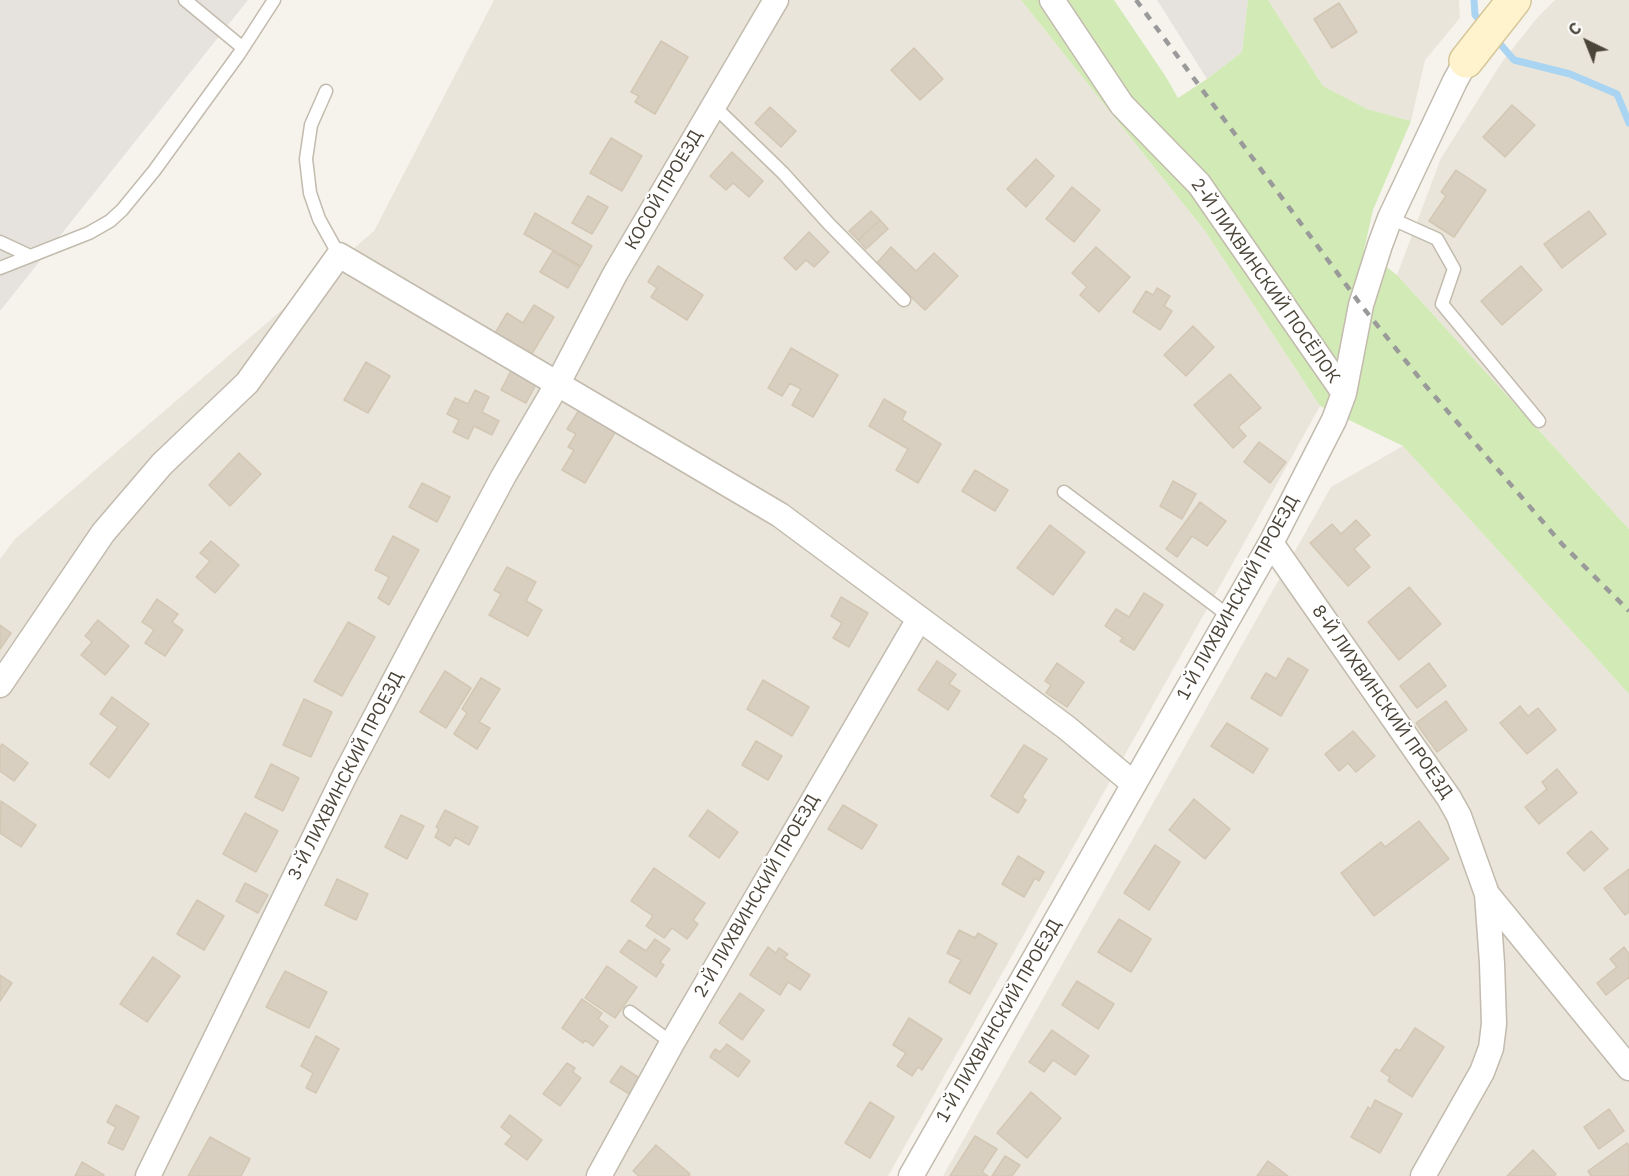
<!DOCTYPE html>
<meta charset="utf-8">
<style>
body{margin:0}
#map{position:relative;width:1629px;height:1176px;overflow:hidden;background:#f6f3ec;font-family:"IBM Plex Sans",sans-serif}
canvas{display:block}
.north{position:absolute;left:1557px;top:12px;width:60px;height:60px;-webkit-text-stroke:4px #fff;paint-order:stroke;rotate:317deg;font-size:16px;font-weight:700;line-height:24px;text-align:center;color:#4b4439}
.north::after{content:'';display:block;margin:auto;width:21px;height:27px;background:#4b4439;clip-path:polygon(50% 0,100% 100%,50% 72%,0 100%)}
</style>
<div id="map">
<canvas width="1629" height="1176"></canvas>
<div class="north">С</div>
</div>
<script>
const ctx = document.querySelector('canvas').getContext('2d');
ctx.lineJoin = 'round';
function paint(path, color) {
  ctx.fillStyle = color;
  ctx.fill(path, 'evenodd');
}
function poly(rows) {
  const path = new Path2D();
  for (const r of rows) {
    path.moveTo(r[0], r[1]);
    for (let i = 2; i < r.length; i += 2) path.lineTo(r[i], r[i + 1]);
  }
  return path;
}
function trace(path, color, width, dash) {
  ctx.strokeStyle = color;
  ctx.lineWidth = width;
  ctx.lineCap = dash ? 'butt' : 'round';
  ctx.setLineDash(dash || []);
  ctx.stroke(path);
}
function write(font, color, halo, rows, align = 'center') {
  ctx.font = font + ' "IBM Plex Sans",sans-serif';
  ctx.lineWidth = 4.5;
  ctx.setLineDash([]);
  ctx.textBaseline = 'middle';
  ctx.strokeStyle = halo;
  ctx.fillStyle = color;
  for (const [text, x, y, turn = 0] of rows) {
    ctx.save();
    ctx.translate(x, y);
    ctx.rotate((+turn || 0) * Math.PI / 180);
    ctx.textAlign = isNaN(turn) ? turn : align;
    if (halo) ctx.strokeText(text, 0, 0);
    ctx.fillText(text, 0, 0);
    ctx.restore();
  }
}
const residential = poly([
 [494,0,1021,0,1205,231,1320,406,1239,552,888,1176,0,1176,0,559,15,539,374,231],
 [1268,0,1459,0,1460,18,1425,60,1411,121,1367,109,1323,86],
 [1555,0,1629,0,1629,529,1397,275,1441,158,1502,62,1537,18],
 [1403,446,1629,694,1629,1176,943,1176,1331,487]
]);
const industrial = poly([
 [0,0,248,0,0,311],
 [1157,0,1248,0,1242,52,1207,79]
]);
const green = poly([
 [1021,0,1114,0,1166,77,1178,98,1207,79,1242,52,1248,0,1268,0,1323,86,1367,109,1411,121,1373,210,1364,250,1397,275,1629,529,1629,694,1403,446,1320,406,1205,231]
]);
const stream = poly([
 [1474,0,1475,15,1484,25],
 [1495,38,1514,60,1570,74,1617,94,1629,123]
]);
const building = poly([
 [1339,3,1357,32,1332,48,1314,19,1339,3],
 [661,41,688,57,655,114,635,102,639,96,631,92,661,41],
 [914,48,943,79,920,100,891,70,914,48],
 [1512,105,1535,125,1505,157,1483,137,1512,105],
 [770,107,796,131,781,147,755,123,770,107],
 [611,138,642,156,622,191,590,173,611,138],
 [732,152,763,181,749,197,733,183,726,190,710,176,732,152],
 [1036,159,1054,176,1026,207,1007,189,1036,159],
 [1456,170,1486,190,1454,237,1429,221,1446,196,1441,192,1456,170],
 [1072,187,1100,210,1074,242,1046,219,1072,187],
 [588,196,608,207,592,234,572,223,588,196],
 [871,211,880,220,858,240,849,231,871,211],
 [1589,211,1606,234,1562,268,1544,244,1589,211],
 [535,213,592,246,581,266,524,234,535,213],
 [880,220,888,229,866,249,858,240,880,220],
 [809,232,829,252,814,267,806,260,796,270,784,258,809,232],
 [891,247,916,271,934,253,958,276,925,310,876,264,891,247],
 [1096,247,1130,277,1099,312,1080,295,1087,287,1072,273,1096,247],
 [553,251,580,267,568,288,540,272,553,251],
 [658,266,703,295,687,320,651,297,657,288,648,282,658,266],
 [1521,266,1542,290,1502,325,1481,301,1521,266],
 [1157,288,1170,296,1164,306,1172,311,1160,330,1133,312,1146,291,1153,295,1157,288],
 [534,305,554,317,530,357,494,335,507,313,523,323,534,305],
 [1193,326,1214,347,1186,376,1164,355,1193,326],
 [791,348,838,375,813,417,792,405,801,389,790,383,782,396,768,388,791,348],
 [366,362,390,376,368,413,344,400,366,362],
 [513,367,538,381,526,403,501,390,513,367],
 [1230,374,1261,408,1238,427,1246,436,1233,448,1194,405,1230,374],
 [475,390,489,397,482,412,499,421,492,435,474,426,468,439,453,432,459,420,447,414,455,398,468,404,475,390],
 [884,399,906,412,902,420,941,444,918,483,896,470,908,449,869,426,884,399],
 [581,407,617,429,585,483,562,470,574,450,568,447,576,434,567,429,581,407],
 [1259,442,1286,462,1270,483,1244,462,1259,442],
 [239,453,261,474,230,506,209,485,239,453],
 [975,470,1008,490,995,511,962,491,975,470],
 [1173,481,1196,494,1182,519,1160,506,1173,481],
 [422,483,450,497,437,522,409,507,422,483],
 [1200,502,1226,521,1207,546,1192,536,1177,557,1166,549,1200,502],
 [1356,520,1370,535,1354,549,1370,567,1348,586,1310,543,1332,524,1341,534,1356,520],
 [1050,525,1085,552,1053,595,1017,568,1050,525],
 [393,536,419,550,389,605,378,598,389,577,375,570,393,536],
 [211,541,239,565,215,593,196,577,210,561,200,553,211,541],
 [507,567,536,582,526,601,542,610,528,636,489,615,501,594,494,590,507,567],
 [1409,587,1441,624,1399,660,1368,622,1409,587],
 [1144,593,1163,605,1134,650,1120,641,1123,638,1105,626,1116,609,1129,617,1144,593],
 [841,597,868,613,849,647,833,638,842,623,831,616,841,597],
 [157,599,178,614,172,622,183,630,165,656,145,643,154,630,142,622,157,599],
 [98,620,129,646,105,675,81,655,92,642,85,636,98,620],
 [348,622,375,637,342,696,314,681,348,622],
 [0,625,11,633,0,649,0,625],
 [1288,658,1308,670,1281,716,1251,698,1266,673,1276,679,1288,658],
 [937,661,956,674,949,684,960,691,948,710,918,690,937,661],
 [1057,663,1084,682,1067,707,1046,693,1051,685,1045,681,1057,663],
 [1429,663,1446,686,1417,708,1400,686,1429,663],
 [445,671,471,688,446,728,420,712,445,671],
 [481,678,500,689,479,722,490,728,477,749,454,734,467,713,462,709,481,678],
 [763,680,809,707,792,736,747,709,763,680],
 [112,697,149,724,109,778,90,764,118,727,100,714,112,697],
 [304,699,332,712,311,757,283,745,304,699],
 [1446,701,1467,730,1437,752,1416,723,1446,701],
 [1520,706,1528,716,1538,708,1556,730,1527,754,1500,723,1520,706],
 [1227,723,1268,749,1253,773,1211,746,1227,723],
 [1353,731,1375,756,1356,772,1348,763,1339,771,1325,754,1353,731],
 [756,741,782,756,768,780,742,765,756,741],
 [2,744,28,763,14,781,0,771,0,747,2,744],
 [1024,745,1047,759,1022,797,1026,800,1018,813,991,796,1024,745],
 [271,764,299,778,283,811,255,797,271,764],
 [1557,769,1577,793,1539,824,1525,807,1547,789,1542,782,1557,769],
 [1194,799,1230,829,1205,859,1169,830,1194,799],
 [1,801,36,825,21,847,0,833,1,801],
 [843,805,877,825,862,849,828,829,843,805],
 [445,810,478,827,469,845,455,837,450,846,435,837,439,829,436,827,445,810],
 [708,810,738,832,719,858,689,836,708,810],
 [245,813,278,831,256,872,223,854,245,813],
 [401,815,424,826,407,859,385,847,401,815],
 [1419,821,1449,859,1374,916,1341,873,1381,842,1385,847,1419,821],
 [1591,831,1608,849,1584,871,1567,853,1591,831],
 [1155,845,1180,862,1149,910,1124,893,1155,845],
 [1018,856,1044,872,1039,881,1035,878,1024,897,1002,884,1018,856],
 [654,868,705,903,693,920,698,924,687,939,672,928,664,938,646,926,653,916,631,901,654,868],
 [1629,869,1629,912,1625,915,1604,888,1629,869],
 [337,879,368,894,356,920,325,905,337,879],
 [245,883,268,895,258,913,236,901,245,883],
 [197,900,224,916,204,950,177,934,197,900],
 [1119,919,1151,939,1131,972,1098,952,1119,919],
 [959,930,975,938,978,933,997,944,970,994,949,982,961,960,947,953,959,930],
 [655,939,670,949,660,962,664,965,656,977,620,952,629,940,646,951,655,939],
 [768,947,776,953,779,948,788,954,784,958,810,975,800,990,788,982,780,995,750,975,768,947],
 [1624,947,1629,954,1629,979,1628,978,1606,995,1597,983,1617,967,1610,959,1624,947],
 [153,957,180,976,147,1022,120,1004,153,957],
 [607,966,637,987,615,1018,585,998,607,966],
 [285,971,327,992,309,1028,266,1007,285,971],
 [0,975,12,983,0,1001,0,975],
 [1077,981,1114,1004,1098,1029,1062,1005,1077,981],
 [740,993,764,1010,742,1040,719,1023,740,993],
 [582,999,602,1013,598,1019,608,1026,593,1046,585,1040,583,1043,562,1028,582,999],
 [909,1018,942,1039,922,1070,918,1067,912,1076,897,1066,906,1053,893,1045,909,1018],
 [1415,1028,1444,1047,1412,1097,1388,1081,1390,1077,1381,1071,1396,1049,1400,1051,1415,1028],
 [1052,1030,1089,1056,1075,1075,1053,1060,1044,1072,1029,1062,1052,1030],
 [316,1036,339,1049,316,1093,306,1088,313,1073,301,1066,316,1036],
 [727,1044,750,1061,738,1077,710,1057,715,1049,720,1052,727,1044],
 [567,1063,575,1068,573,1072,581,1078,560,1106,543,1094,567,1063],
 [621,1066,641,1079,631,1095,610,1082,621,1066],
 [1031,1092,1061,1118,1027,1158,997,1133,1031,1092],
 [1375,1100,1402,1114,1380,1153,1351,1137,1368,1107,1371,1109,1375,1100],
 [870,1102,894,1117,870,1158,845,1143,870,1102],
 [116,1105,139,1117,123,1150,108,1143,116,1127,107,1122,116,1105],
 [1609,1109,1624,1131,1599,1149,1584,1127,1609,1109],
 [510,1115,542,1140,527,1160,505,1144,512,1136,501,1127,510,1115],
 [975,1136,997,1149,982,1172,988,1176,950,1176,975,1136],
 [210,1137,250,1159,241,1176,188,1176,210,1137],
 [1627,1143,1629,1146,1629,1176,1591,1176,1588,1171,1627,1143],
 [656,1145,690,1174,689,1176,639,1176,633,1171,656,1145],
 [1533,1150,1556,1174,1554,1176,1507,1176,1533,1150],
 [1005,1156,1020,1165,1012,1176,992,1176,1005,1156],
 [1268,1161,1288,1176,1257,1176,1268,1161],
 [82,1162,104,1175,103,1176,75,1176,82,1162]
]);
const lane = poly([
 [185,0,243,48],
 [326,91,311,125,306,159,310,193,319,219,339,255],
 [714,106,783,173,829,224,904,300],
 [1390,218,1437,239,1454,269,1442,304,1539,421],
 [0,242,30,256],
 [0,268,89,233,110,221,122,210,154,171,239,54,274,0],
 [1064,492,1229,616],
 [630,1012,672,1043]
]);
const street = poly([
 [1052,0,1122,105,1199,184,1344,393],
 [1271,543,1449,798,1459,816,1487,894,1629,1068],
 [0,685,103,533,162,464,247,383,339,255,780,515,1067,728,1134,784],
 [148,1176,346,773,418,636,503,477,558,383,615,274,776,0],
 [599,1176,672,1043,919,619],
 [911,1176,1271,543,1334,420,1344,393,1361,305,1380,245,1390,218,1455,81,1466,61],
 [1423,1176,1482,1072,1491,1048,1494,1024,1492,963,1487,894]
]);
const secondary = poly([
 [1466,61,1514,0]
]);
const rail = poly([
 [1136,0,1361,305,1425,385,1562,544,1629,611]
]);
const streetNames = [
 ["КОСОЙ ПРОЕЗД",664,190,-60],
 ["2-Й ЛИХВИНСКИЙ ПОСЁЛОК",1265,281,55],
 ["1-Й ЛИХВИНСКИЙ ПРОЕЗД",1238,598,-61],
 ["8-Й ЛИХВИНСКИЙ ПРОЕЗД",1382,702,55],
 ["3-Й ЛИХВИНСКИЙ ПРОЕЗД",346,776,-63],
 ["2-Й ЛИХВИНСКИЙ ПРОЕЗД",757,896,-60],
 ["1-Й ЛИХВИНСКИЙ ПРОЕЗД",999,1021,-60]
];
paint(residential, '#eae5da');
paint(industrial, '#e6e2dd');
paint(green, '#d2eab5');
trace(stream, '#a9d4f2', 7);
paint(building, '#d8cfc1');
trace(building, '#d3c7b4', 1.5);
trace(lane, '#c2bbae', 15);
trace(street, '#c2bbae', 27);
trace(secondary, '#d6c79b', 36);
trace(lane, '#fff', 12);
trace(street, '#fff', 24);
trace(secondary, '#fff3cd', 33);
trace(rail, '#9a9a9a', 4.5, [8, 8]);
write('18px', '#4b4439', '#fff', streetNames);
</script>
